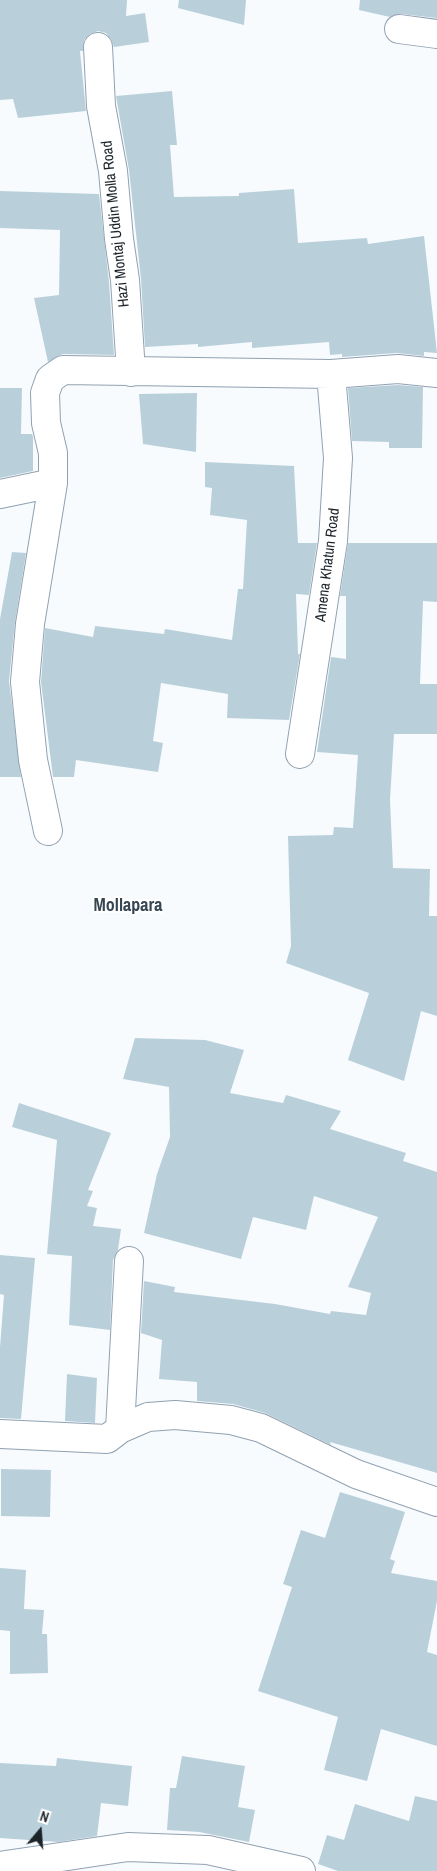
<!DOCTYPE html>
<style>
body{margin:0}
#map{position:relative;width:437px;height:1871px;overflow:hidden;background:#f7fbfe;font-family:"Archivo Narrow",sans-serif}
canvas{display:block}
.north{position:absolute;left:15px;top:1806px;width:50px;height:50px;-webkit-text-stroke:4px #fff;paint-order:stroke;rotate:18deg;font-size:14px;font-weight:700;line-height:20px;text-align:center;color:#1c2329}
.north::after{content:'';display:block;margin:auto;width:18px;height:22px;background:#1c2329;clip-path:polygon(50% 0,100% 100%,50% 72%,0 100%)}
</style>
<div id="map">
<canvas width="437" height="1871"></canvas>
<div class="north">N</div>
</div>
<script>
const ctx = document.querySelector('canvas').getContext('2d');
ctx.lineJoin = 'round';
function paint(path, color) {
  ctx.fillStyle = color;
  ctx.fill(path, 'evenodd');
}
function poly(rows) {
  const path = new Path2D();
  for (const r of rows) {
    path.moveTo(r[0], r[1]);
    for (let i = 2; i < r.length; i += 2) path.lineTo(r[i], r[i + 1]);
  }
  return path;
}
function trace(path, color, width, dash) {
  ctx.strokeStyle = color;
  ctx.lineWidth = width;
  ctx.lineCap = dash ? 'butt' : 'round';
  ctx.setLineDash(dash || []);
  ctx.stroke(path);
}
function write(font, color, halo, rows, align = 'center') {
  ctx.font = font + ' "Archivo Narrow",sans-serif';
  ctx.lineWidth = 4;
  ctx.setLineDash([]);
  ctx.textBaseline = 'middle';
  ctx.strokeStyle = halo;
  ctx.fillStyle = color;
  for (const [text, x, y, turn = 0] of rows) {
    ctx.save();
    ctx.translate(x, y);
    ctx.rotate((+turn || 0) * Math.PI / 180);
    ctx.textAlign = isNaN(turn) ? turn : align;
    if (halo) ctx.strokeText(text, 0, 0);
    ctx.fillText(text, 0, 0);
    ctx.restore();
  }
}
const building = poly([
 [0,0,127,0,126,16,145,13,149,42,114,47,111,39,106,33,98,31,90,34,84,40,83,51,80,51,86,111,18,118,13,99,0,100],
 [179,0,246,0,244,25,178,8],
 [360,0,437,0,437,18,401,14,390,17,359,10],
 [172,91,177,145,170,145,174,197,239,196,239,193,294,189,298,243,367,238,368,244,424,236,437,353,424,352,424,356,397,353,342,357,342,354,330,355,329,342,252,348,252,342,198,347,198,344,145,347,141,279,129,170,116,96],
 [0,191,99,194,109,282,114,355,63,354,48,362,34,298,59,295,60,230,0,228],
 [398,385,423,387,422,448,389,448,389,442,352,441,348,388],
 [0,388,22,388,21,434,32,434,33,437,33,471,0,478],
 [197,393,196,452,143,444,139,394],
 [205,462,294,466,298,543,317,543,309,595,296,594,298,654,300,654,289,720,227,718,228,694,161,683,153,741,163,743,158,772,76,760,74,777,53,777,41,682,45,628,93,637,95,626,164,634,165,629,232,640,238,589,243,589,247,520,210,515,212,488,205,487],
 [348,543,437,543,437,602,423,601,420,684,437,684,437,734,394,734,390,800,393,868,430,869,429,916,437,916,437,1016,421,1011,404,1081,348,1060,369,993,286,963,291,946,288,836,333,835,334,827,353,828,358,755,317,752,331,657,346,659,346,596,340,596],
 [12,552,26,553,15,622,9,681,21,777,0,777,0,619],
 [135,1038,205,1040,244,1050,230,1093,283,1103,286,1095,341,1111,330,1129,406,1153,403,1161,437,1172,437,1473,330,1442,331,1445,265,1413,233,1404,197,1401,197,1382,159,1379,162,1340,141,1333,144,1281,175,1287,174,1292,275,1304,330,1314,331,1311,366,1315,371,1293,348,1287,378,1217,314,1196,306,1230,253,1217,241,1259,144,1233,157,1174,170,1137,169,1087,123,1079],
 [19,1103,111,1133,88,1190,93,1191,87,1206,97,1208,93,1226,121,1229,118,1250,113,1260,110,1330,69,1325,72,1256,47,1254,57,1140,12,1127],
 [0,1255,35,1258,21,1419,0,1418,0,1347,4,1295,0,1294],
 [67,1374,97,1378,95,1423,65,1421],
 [1,1469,51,1470,50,1517,1,1516],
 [340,1492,405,1512,390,1559,395,1561,391,1573,437,1581,437,1601,427,1652,437,1655,437,1746,381,1729,367,1781,324,1770,338,1717,258,1691,292,1587,283,1584,301,1530,325,1538],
 [0,1568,26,1570,24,1609,44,1610,42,1634,47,1634,48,1673,10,1674,10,1631,0,1630],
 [182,1756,245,1766,238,1807,255,1810,249,1842,199,1832,167,1830,170,1788,176,1788],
 [57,1758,132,1766,128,1806,101,1803,97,1836,58,1842,0,1838,0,1763,56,1766],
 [415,1796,437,1801,437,1871,338,1871,318,1864,327,1835,344,1840,355,1804,409,1821]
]);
const street = poly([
 [399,29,437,34],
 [98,47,101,106,113,171,119,239,125,280,131,372],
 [0,494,53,483,53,453,46,423,45,393,50,379,63,370,331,374,398,369,437,373],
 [300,754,333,541,338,458,331,374],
 [48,831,33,760,25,682,30,624,53,483],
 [120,1429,129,1261],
 [0,1434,107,1439,120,1429,148,1417,175,1415,231,1420,261,1428,356,1474,437,1502],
 [0,1866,128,1847,208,1850,301,1871]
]);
const streetNames = [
 ["Hazi Montaj Uddin Molla Road",116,224,-96],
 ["Amena Khatun Road",328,565,-83]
];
const quarterNames = [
 ["Mollapara",128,906]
];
paint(building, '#b9d0db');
trace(street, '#91a1b1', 30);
trace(street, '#fff', 28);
write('15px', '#1c2329', '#fff', streetNames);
write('bold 18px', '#374653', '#fff', quarterNames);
</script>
